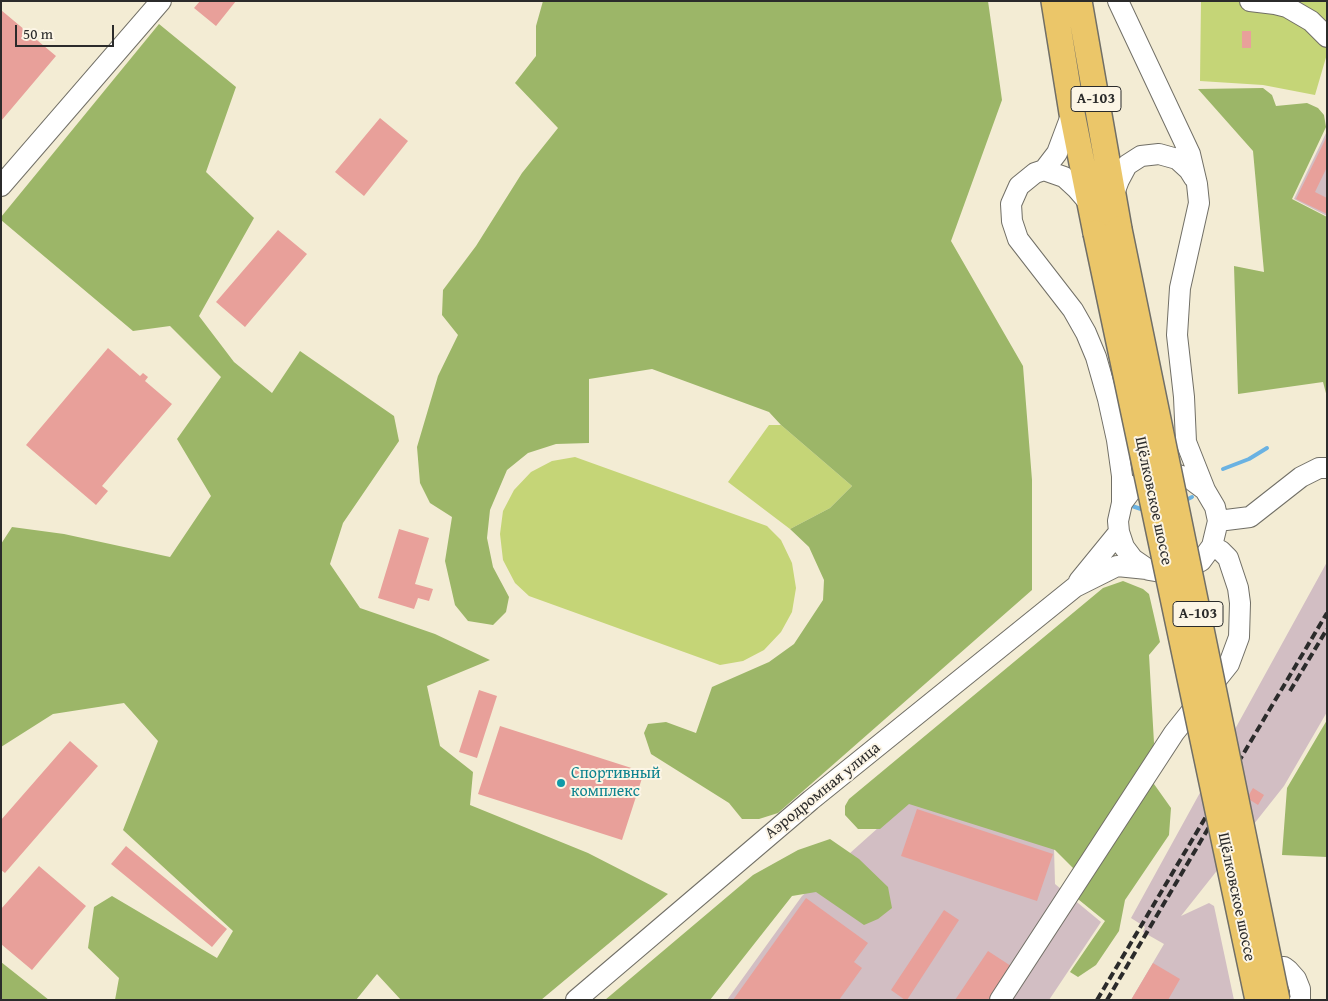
<!DOCTYPE html>
<meta charset="utf-8">
<style>
body{margin:0}
#map{position:relative;width:1328px;height:1001px;overflow:hidden;background:#f3ecd4;font-family:"Gentium Book Plus",serif}
canvas{display:block}
.frame{position:absolute;inset:0;border:2px solid #2b2b2b;pointer-events:none}
.scale{position:absolute;left:15px;top:25px;width:99px;height:22px;box-sizing:border-box;border:2px solid #2b2b2b;border-top:0;padding-left:6px;font-size:15px;line-height:18px;white-space:nowrap;color:#2b2b2b;-webkit-text-stroke:4px #fcf5e5;paint-order:stroke}
</style>
<div id="map">
<canvas width="1328" height="1001"></canvas>
<div class="frame"></div>
<div class="scale">50 m</div>
</div>
<script>
const ctx = document.querySelector('canvas').getContext('2d');
ctx.lineJoin = 'round';
function paint(path, color) {
  ctx.fillStyle = color;
  ctx.fill(path, 'evenodd');
}
function poly(rows) {
  const path = new Path2D();
  for (const r of rows) {
    path.moveTo(r[0], r[1]);
    for (let i = 2; i < r.length; i += 2) path.lineTo(r[i], r[i + 1]);
  }
  return path;
}
function trace(path, color, width, dash) {
  ctx.strokeStyle = color;
  ctx.lineWidth = width;
  ctx.lineCap = dash ? 'butt' : 'round';
  ctx.setLineDash(dash || []);
  ctx.stroke(path);
}
function write(font, color, halo, rows, align = 'center') {
  ctx.font = font + ' "Gentium Book Plus",serif';
  ctx.lineWidth = 4;
  ctx.setLineDash([]);
  ctx.textBaseline = 'middle';
  ctx.strokeStyle = halo;
  ctx.fillStyle = color;
  for (const [text, x, y, turn = 0] of rows) {
    ctx.save();
    ctx.translate(x, y);
    ctx.rotate((+turn || 0) * Math.PI / 180);
    ctx.textAlign = isNaN(turn) ? turn : align;
    if (halo) ctx.strokeText(text, 0, 0);
    ctx.fillText(text, 0, 0);
    ctx.restore();
  }
}
const industrial = poly([
 [1327,131,1327,216,1294,199],
 [1327,562,1327,712,1284,786,1181,916,1209,903,1214,906,1234,1000,1131,1000,1164,944,1143,932,1145,927,1131,918],
 [907,802,1054,848,1055,884,1101,922,1049,1000,727,1000,802,896]
]);
const green = poly([
 [1201,1,1327,1,1327,54,1315,95,1263,85,1200,81],
 [769,425,781,425,852,486,830,508,790,529,728,482],
 [575,457,767,526,781,540,792,563,796,588,792,612,781,632,764,650,743,661,720,665,529,596,515,583,503,560,500,534,503,511,514,490,531,472,552,461]
]);
const forest = poly([
 [543,1,988,1,1002,100,951,241,1023,366,1032,480,1032,590,778,813,759,819,742,819,729,803,651,754,644,733,648,724,666,722,696,733,712,687,769,662,794,644,823,600,824,580,809,547,790,529,830,508,852,486,781,425,769,412,652,369,589,379,589,443,556,444,528,453,507,470,490,510,487,538,493,567,509,597,506,612,493,625,468,621,455,605,445,561,452,517,430,503,420,483,417,447,438,376,458,335,442,315,443,290,476,246,522,173,558,128,515,83,536,56,536,26],
 [159,24,236,87,206,172,254,218,199,316,234,362,272,393,300,351,394,416,399,441,343,523,330,564,360,608,435,634,490,660,427,686,440,746,473,772,470,805,588,853,668,894,541,1000,401,1000,377,974,356,1000,115,1000,119,978,88,948,94,907,112,896,217,958,233,931,123,830,158,741,124,703,53,714,1,747,1,544,12,527,64,534,170,557,211,496,177,439,221,377,170,326,133,331,1,220,1,217],
 [1263,88,1272,95,1276,106,1307,103,1318,108,1324,115,1326,127,1292,199,1327,217,1327,397,1323,382,1238,394,1234,266,1264,272,1253,151,1198,89],
 [1123,581,1143,589,1149,594,1160,642,1149,655,1154,743,1149,777,1171,808,1169,835,1125,900,1119,931,1096,965,1078,977,1070,972,1105,921,1068,891,1079,874,1055,850,909,804,880,829,858,829,845,815,845,806,849,799,1103,588],
 [1327,720,1327,857,1282,855,1287,788],
 [830,839,859,859,888,887,892,908,878,919,864,925,816,892,792,896,710,1000,605,1000,753,875,798,850],
 [1,962,49,1000,1,1000]
]);
const stream = poly([
 [1223,469,1249,459,1267,448],
 [1184,501,1192,497],
 [1129,505,1141,509,1146,509]
]);
const building = poly([
 [200,1,236,1,216,26,194,8],
 [1,10,56,56,1,121],
 [1242,31,1251,31,1251,48,1242,48],
 [380,118,408,141,364,196,335,172],
 [1327,136,1327,167,1315,192,1327,198,1327,214,1296,199],
 [278,230,307,254,245,327,216,302],
 [108,348,140,376,143,373,148,377,145,381,172,404,102,486,108,491,96,505,26,445],
 [399,529,429,538,415,584,433,589,429,601,418,598,414,609,378,598],
 [479,690,497,696,477,758,459,752],
 [500,726,644,772,622,840,478,794],
 [70,741,98,766,5,873,1,870,1,820],
 [1253,788,1264,795,1258,805,1247,798],
 [917,809,1053,854,1037,901,901,856],
 [126,846,227,929,212,947,111,864],
 [39,866,86,906,32,970,1,944,1,909],
 [806,898,868,943,854,962,862,968,839,1000,733,1000],
 [944,910,959,920,907,1000,905,1000,891,990],
 [988,951,1011,966,988,1000,955,1000],
 [1153,963,1180,979,1168,1000,1131,1000]
]);
const minor = poly([
 [1118,1,1190,154,1197,184,1199,203,1180,288,1177,335,1184,397,1186,442,1205,490],
 [1250,1,1275,4,1287,7,1311,21,1327,37],
 [1072,113,1057,153,1044,170,1035,173,1019,186,1011,204,1012,221,1018,239,1073,310,1086,333,1096,357,1108,399,1117,440,1122,476,1122,503,1118,521,1119,532,1124,547,1133,559,1149,570,1167,573,1185,570,1201,561,1212,546,1218,521,1215,507,1205,490,1189,478,1170,473,1151,476,1134,487,1122,503],
 [1044,170,1064,177,1077,189,1090,204],
 [1,186,161,1],
 [1113,196,1119,180,1127,165,1141,156,1159,154,1177,159,1189,170,1194,178],
 [1218,521,1250,517,1301,477,1319,468,1327,468],
 [1079,581,1119,532],
 [1284,967,1288,970,1296,979,1300,989,1300,1000],
 [576,1000,811,800,1075,587,1117,566,1147,569],
 [1000,1000,1174,733,1229,664,1239,637,1240,603,1238,588,1228,558,1221,551,1212,546]
]);
const major = poly([
 [1054,1,1072,113,1096,233],
 [1079,1,1119,229]
]);
const rail = poly([
 [1290,691,1327,629],
 [1097,1000,1327,613],
 [1107,1000,1212,822]
]);
const majorBridge = poly([
 [1119,229,1277,1000],
 [1096,233,1258,1000]
]);
const markers = [
 [561,783,5,"#0f9aa8"]
];
const shields = [
 [1096,99,50],
 [1198,614,50]
];
const shieldNames = [
 ["А-103",1096,99],
 ["А-103",1198,614]
];
const streetNames = [
 ["Щёлковское шоссе",1153,501,78],
 ["Аэродромная улица",823,791,-39],
 ["Щёлковское шоссе",1236,897,78]
];
const cultureNames = [
 ["Спортивный",571,774],
 ["комплекс",571,792]
];
paint(industrial, '#d2bec3');
paint(green, '#c5d577');
paint(forest, '#9cb668');
trace(stream, '#6ab2e2', 4);
paint(building, '#e8a09a');
trace(minor, '#716f66', 22);
trace(major, '#716f66', 28);
trace(minor, '#fff', 20);
trace(major, '#ebc669', 25);
trace(rail, '#2b2b2b', 4, [8, 4]);
trace(majorBridge, '#716f66', 28, []);
trace(majorBridge, '#ebc669', 25);
for (const [x, y, r, color] of markers) {
  const dot = new Path2D();
  dot.arc(x, y, r, 0, 2 * Math.PI);
  ctx.fillStyle = color;
  ctx.fill(dot);
  trace(dot, '#fcf5e5', 2);
}
for (const [x, y, w] of shields) {
  const box = new Path2D();
  box.roundRect(x - w / 2, y - 12.5, w, 25, 4);
  ctx.fillStyle = '#fcf5e5';
  ctx.fill(box);
  trace(box, '#2b2b2b', 1);
}
write('bold 15px', '#2b2b2b', null, shieldNames);
write('16px', '#2b2b2b', '#fcf5e5', streetNames);
write('16px', '#0d838f', '#fcf5e5', cultureNames, 'left');
</script>
